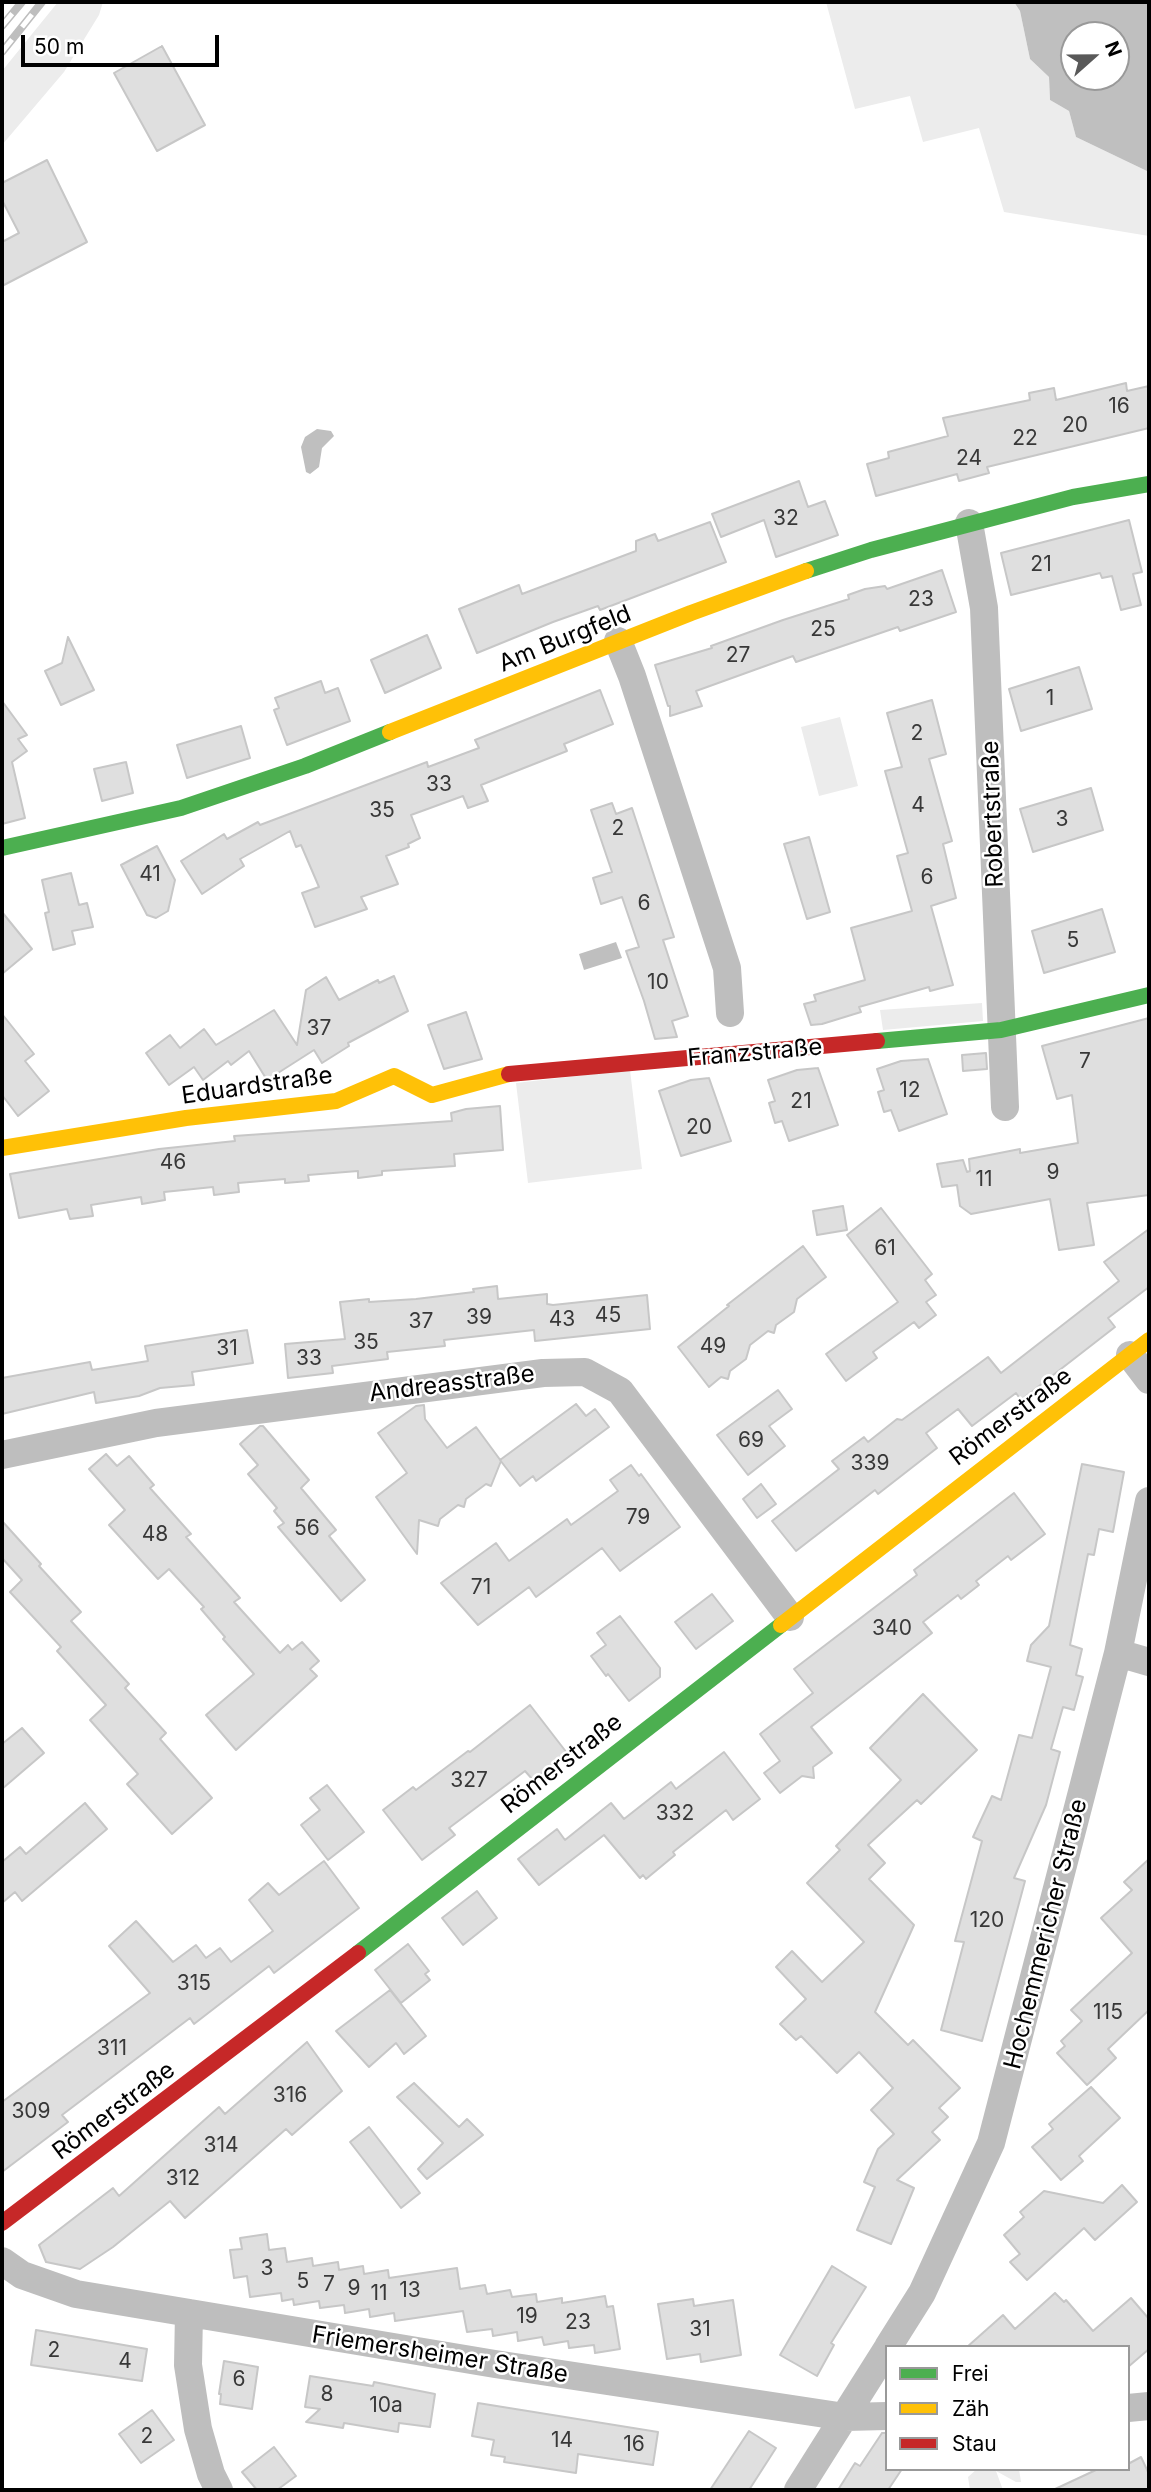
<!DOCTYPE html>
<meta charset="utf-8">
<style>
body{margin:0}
#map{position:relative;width:1151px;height:2492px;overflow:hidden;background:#fff;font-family:Inter,sans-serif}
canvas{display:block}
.frame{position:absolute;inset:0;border:4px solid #000;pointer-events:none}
.legend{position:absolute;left:885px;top:2345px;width:245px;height:126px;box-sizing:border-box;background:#fff;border:2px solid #999;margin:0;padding:9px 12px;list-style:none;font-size:21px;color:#000}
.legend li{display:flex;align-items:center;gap:14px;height:35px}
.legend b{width:35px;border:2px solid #999}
.north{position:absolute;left:1060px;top:21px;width:70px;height:70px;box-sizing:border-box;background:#fff;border:2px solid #999;border-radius:50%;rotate:69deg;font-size:19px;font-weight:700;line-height:28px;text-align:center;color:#000}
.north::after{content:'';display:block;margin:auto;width:24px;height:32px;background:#595959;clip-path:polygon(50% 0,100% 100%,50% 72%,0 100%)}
.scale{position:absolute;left:21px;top:35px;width:198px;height:32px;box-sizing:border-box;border:4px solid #000;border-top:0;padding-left:9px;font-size:21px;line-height:24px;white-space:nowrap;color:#000;-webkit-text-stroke:5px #fff;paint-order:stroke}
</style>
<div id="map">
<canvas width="1151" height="2492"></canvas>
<div class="frame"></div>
<ul class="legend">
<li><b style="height:9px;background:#4caf50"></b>Frei</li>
<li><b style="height:9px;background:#ffc107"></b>Zäh</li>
<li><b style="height:9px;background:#c62828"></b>Stau</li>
</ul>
<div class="north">N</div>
<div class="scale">50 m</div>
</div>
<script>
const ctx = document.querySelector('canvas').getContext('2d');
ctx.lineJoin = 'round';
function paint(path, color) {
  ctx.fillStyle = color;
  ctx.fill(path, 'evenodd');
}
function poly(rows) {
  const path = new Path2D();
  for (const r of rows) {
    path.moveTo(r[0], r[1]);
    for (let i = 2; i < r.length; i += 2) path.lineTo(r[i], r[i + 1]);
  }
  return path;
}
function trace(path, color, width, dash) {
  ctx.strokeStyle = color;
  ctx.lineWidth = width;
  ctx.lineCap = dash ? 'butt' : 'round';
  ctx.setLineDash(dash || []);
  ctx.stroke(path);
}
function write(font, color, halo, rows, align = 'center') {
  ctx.font = font + ' Inter,sans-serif';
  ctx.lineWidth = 5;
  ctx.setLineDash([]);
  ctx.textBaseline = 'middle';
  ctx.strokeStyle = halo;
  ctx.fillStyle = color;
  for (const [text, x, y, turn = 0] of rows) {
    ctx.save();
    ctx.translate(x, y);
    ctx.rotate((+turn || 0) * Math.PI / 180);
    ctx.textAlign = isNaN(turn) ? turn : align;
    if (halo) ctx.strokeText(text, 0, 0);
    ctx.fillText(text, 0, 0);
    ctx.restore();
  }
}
const green = poly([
 [58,2,103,2,99,15,64,72,2,145,2,71],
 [826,2,1014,2,1020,11,1030,59,1049,77,1050,100,1069,111,1076,137,1149,172,1149,236,1004,212,979,128,923,142,910,96,855,109],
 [840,717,858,786,819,796,801,727],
 [982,1003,983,1021,883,1030,880,1010],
 [630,1070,642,1169,528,1183,516,1083],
 [977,2469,1019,2469,1021,2482,1016,2482,996,2471,1003,2490,970,2490,968,2477]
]);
const water = poly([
 [1014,2,1149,2,1149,172,1076,137,1069,111,1050,100,1049,77,1030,59,1020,11],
 [1074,35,1116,35,1116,77,1074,77],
 [317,429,331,431,334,436,322,448,319,467,310,474,306,472,301,447,305,437],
 [616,942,622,958,584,970,579,954]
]);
const building = poly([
 [162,46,205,125,157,151,114,73,162,46],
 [47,160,87,242,2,286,2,242,19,233,2,200,2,183,47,160],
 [1126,383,1127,391,1149,386,1149,428,987,467,989,473,959,481,957,474,876,496,867,464,889,458,888,452,948,436,943,418,1030,400,1029,393,1054,388,1056,400,1126,383],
 [799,481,808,507,825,501,838,535,776,557,764,520,721,537,712,514,799,481],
 [1129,520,1142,572,1133,574,1141,605,1121,610,1112,576,1102,578,1100,573,1011,595,1001,553,1129,520],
 [710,522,726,562,600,610,598,606,553,622,477,653,459,609,519,585,522,594,636,551,636,541,655,534,658,541,710,522],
 [942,570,956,612,900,631,898,627,796,662,793,656,696,691,702,706,670,716,670,706,668,706,655,665,712,648,711,646,783,620,849,599,848,595,865,589,885,586,887,589,942,570],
 [427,635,441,668,385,693,371,660,427,635],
 [68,637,94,690,61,705,45,671,62,663,68,637],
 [1079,667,1092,709,1021,731,1009,689,1079,667],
 [321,681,325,693,338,688,350,721,287,745,274,710,279,708,275,698,321,681],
 [600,690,613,724,564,744,567,751,481,785,488,801,468,808,463,796,411,815,420,838,408,844,409,847,386,856,398,884,361,897,367,909,315,927,302,893,319,887,301,845,296,847,290,831,240,859,244,866,202,894,181,861,224,834,227,839,258,822,260,825,427,762,428,767,479,748,475,740,600,690],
 [932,700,946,754,929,759,952,841,943,844,956,898,931,906,953,985,930,991,929,987,859,1007,861,1012,822,1024,811,1025,804,1004,816,1001,814,995,865,980,851,928,912,911,897,856,908,853,885,771,902,767,887,713,932,700],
 [2,701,27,735,18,739,27,751,12,762,25,818,2,824,2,701],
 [241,726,250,758,187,778,177,745,241,726],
 [126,762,133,793,102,801,94,769,126,762],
 [1091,788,1103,830,1033,852,1020,809,1091,788],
 [612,803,616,814,632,808,674,937,663,940,688,1016,672,1021,677,1037,655,1039,644,1001,626,951,639,947,622,897,601,904,593,878,612,872,591,810,612,803],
 [809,837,830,912,807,919,784,844,809,837],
 [157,846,175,880,168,911,156,918,147,915,121,865,157,846],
 [71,873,79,905,87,903,93,927,72,931,75,944,53,950,45,913,49,912,42,880,71,873],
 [1102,909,1115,952,1044,973,1032,931,1102,909],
 [2,912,32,949,2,974,2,912],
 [394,976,408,1011,348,1043,349,1046,322,1063,314,1050,267,1080,249,1051,231,1065,228,1061,203,1080,194,1067,169,1085,146,1053,170,1035,180,1048,204,1029,216,1045,274,1010,297,1045,306,990,326,977,339,1000,378,980,379,983,394,976],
 [466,1012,482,1059,444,1069,428,1025,466,1012],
 [2,1014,34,1054,25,1061,49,1091,18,1116,2,1095,2,1014],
 [1149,1018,1149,1195,1087,1203,1094,1245,1059,1250,1050,1199,971,1214,960,1206,957,1185,942,1187,937,1164,963,1160,967,1172,970,1171,969,1159,1020,1149,1020,1153,1078,1143,1072,1095,1057,1099,1042,1046,1149,1018],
 [986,1053,987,1069,963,1071,962,1055,986,1053],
 [928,1059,947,1114,899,1131,891,1110,884,1112,878,1092,884,1090,877,1069,901,1061,928,1059],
 [818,1068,838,1125,789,1141,782,1121,775,1123,769,1103,775,1101,768,1080,797,1070,818,1068],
 [709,1078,731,1141,681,1156,659,1091,691,1080,709,1078],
 [500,1106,503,1150,454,1154,455,1166,382,1171,382,1175,358,1178,358,1171,308,1175,309,1181,285,1183,285,1179,238,1183,239,1192,214,1195,213,1187,164,1192,165,1200,142,1204,141,1197,91,1205,93,1216,70,1219,67,1209,19,1218,10,1174,159,1149,235,1141,234,1136,452,1121,451,1113,466,1109,500,1106],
 [843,1206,847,1230,817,1235,813,1211,843,1206],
 [881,1208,932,1274,925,1280,936,1295,926,1302,936,1315,919,1328,914,1322,873,1352,877,1358,846,1381,826,1354,898,1302,847,1235,881,1208],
 [1149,1229,1149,1287,1108,1318,1115,1327,1021,1400,1016,1393,972,1426,958,1409,926,1433,937,1448,878,1494,875,1490,796,1551,772,1521,839,1469,832,1461,864,1437,868,1442,897,1419,902,1420,988,1357,1001,1373,1119,1281,1104,1262,1149,1229],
 [803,1246,826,1277,797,1299,794,1312,776,1325,774,1333,768,1331,750,1345,746,1359,730,1371,728,1379,721,1377,709,1387,678,1347,729,1306,727,1305,803,1246],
 [497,1286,498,1299,547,1294,547,1304,553,1305,647,1295,650,1329,535,1341,534,1330,444,1340,445,1346,387,1352,388,1359,332,1366,333,1373,288,1378,285,1344,345,1339,340,1302,369,1299,369,1302,416,1299,474,1292,473,1289,497,1286],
 [247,1330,253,1363,192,1372,194,1385,160,1388,139,1396,96,1403,94,1392,2,1414,2,1378,90,1362,92,1370,148,1361,145,1346,247,1330],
 [778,1390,792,1409,769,1426,785,1446,748,1475,717,1435,778,1390],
 [576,1404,586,1416,595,1409,609,1427,536,1481,533,1476,520,1486,500,1460,576,1404],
 [424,1405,425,1419,447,1448,476,1427,501,1461,491,1486,486,1484,466,1499,464,1507,458,1505,440,1519,438,1526,419,1520,417,1554,376,1497,407,1473,378,1433,416,1406,424,1405],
 [260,1426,263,1426,309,1480,301,1488,336,1530,329,1536,365,1580,341,1601,278,1527,284,1523,274,1511,277,1508,248,1474,258,1465,240,1444,260,1426],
 [106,1454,117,1466,129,1456,154,1485,150,1488,191,1534,186,1537,240,1598,234,1602,280,1653,288,1645,292,1650,302,1642,319,1661,310,1669,317,1676,236,1750,206,1715,254,1674,223,1639,225,1637,201,1609,204,1607,169,1569,158,1579,109,1525,125,1510,89,1469,106,1454],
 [1082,1464,1124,1472,1113,1532,1099,1529,1094,1555,1088,1554,1070,1645,1082,1649,1076,1675,1083,1677,1074,1710,1063,1707,1051,1749,1060,1752,1046,1805,1014,1878,1025,1881,982,2041,941,2030,964,1942,955,1941,982,1841,973,1837,992,1796,1001,1800,1019,1735,1032,1738,1051,1667,1027,1661,1031,1645,1049,1626,1082,1464],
 [631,1465,639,1476,641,1474,680,1527,620,1571,602,1548,536,1597,529,1587,478,1625,441,1583,496,1543,509,1561,567,1519,571,1525,618,1491,610,1480,631,1465],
 [761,1484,776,1504,757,1518,743,1499,761,1484],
 [1014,1493,1045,1534,1011,1560,1008,1556,976,1581,979,1585,961,1599,958,1595,923,1622,932,1633,811,1727,832,1753,813,1767,814,1778,802,1776,780,1793,764,1773,780,1761,760,1734,813,1693,794,1669,917,1575,914,1570,1014,1493],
 [2,1521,41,1564,39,1566,81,1612,71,1621,129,1684,125,1688,166,1733,160,1739,212,1798,172,1834,127,1784,138,1774,90,1720,106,1705,57,1651,61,1647,10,1592,22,1580,2,1558,2,1521],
 [712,1594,733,1621,696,1649,675,1622,712,1594],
 [620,1616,660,1668,660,1677,629,1701,608,1674,606,1676,591,1656,606,1645,597,1633,620,1616],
 [923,1694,977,1750,921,1804,917,1800,868,1845,885,1863,869,1879,914,1925,875,2012,908,2045,913,2040,960,2088,939,2108,948,2117,932,2132,940,2140,897,2180,914,2188,891,2244,857,2230,875,2187,864,2182,878,2149,894,2134,871,2110,893,2088,859,2052,837,2073,801,2036,796,2040,780,2024,806,1999,776,1967,792,1951,822,1982,864,1942,807,1883,840,1850,836,1846,901,1780,870,1748,923,1694],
 [530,1705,567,1753,533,1780,525,1771,449,1828,455,1835,422,1860,383,1810,413,1787,416,1790,468,1751,470,1752,530,1705],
 [22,1728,44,1753,2,1789,2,1744,22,1728],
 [724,1752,760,1799,733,1820,726,1810,673,1852,675,1855,646,1879,643,1875,640,1878,604,1835,539,1885,518,1859,557,1829,565,1840,611,1803,624,1819,671,1782,676,1789,724,1752],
 [327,1785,364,1832,328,1860,301,1825,320,1810,310,1798,327,1785],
 [85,1803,107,1829,22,1901,15,1892,2,1903,2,1862,20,1847,26,1854,85,1803],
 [1149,1859,1149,2010,1108,2049,1116,2058,1087,2085,1057,2053,1065,2046,1061,2041,1082,2021,1071,2010,1132,1953,1101,1918,1132,1890,1124,1882,1149,1859],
 [324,1861,359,1908,274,1973,269,1966,194,2024,190,2018,62,2115,68,2122,2,2172,2,2102,150,1993,109,1946,136,1921,173,1962,196,1945,206,1958,220,1948,231,1962,273,1931,249,1900,268,1883,279,1895,324,1861],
 [477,1891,497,1918,463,1945,442,1918,477,1891],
 [408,1944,429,1971,425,1974,430,1980,401,2003,375,1970,408,1944],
 [390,1990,426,2036,404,2054,396,2043,369,2067,336,2031,390,1990],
 [307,2042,342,2091,292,2135,286,2129,185,2218,170,2201,113,2247,80,2269,46,2262,39,2245,113,2188,119,2196,219,2107,225,2114,307,2042],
 [414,2083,459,2127,467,2119,483,2135,427,2179,418,2169,443,2143,397,2097,414,2083],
 [1091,2087,1120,2118,1079,2156,1083,2161,1061,2180,1032,2147,1053,2129,1049,2124,1091,2087],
 [369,2127,420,2193,401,2208,350,2142,369,2127],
 [1122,2185,1137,2202,1095,2240,1084,2228,1027,2280,1010,2262,1020,2254,1004,2235,1024,2217,1020,2212,1044,2191,1103,2203,1122,2185],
 [267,2234,269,2250,285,2248,287,2262,312,2258,313,2266,338,2262,339,2270,363,2266,364,2274,388,2270,389,2278,457,2268,460,2289,485,2285,487,2294,510,2290,512,2297,536,2294,537,2302,562,2298,562,2303,605,2296,607,2307,613,2306,620,2349,595,2353,594,2345,569,2348,568,2341,544,2345,542,2337,518,2341,517,2332,493,2336,492,2329,467,2332,463,2311,395,2321,394,2313,370,2317,369,2309,345,2313,344,2305,320,2308,319,2301,294,2305,293,2299,282,2301,281,2293,250,2297,247,2276,234,2278,230,2250,242,2249,240,2238,267,2234],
 [832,2266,866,2287,831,2343,834,2345,817,2376,780,2355,832,2266],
 [1055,2293,1064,2302,1066,2300,1093,2331,1131,2298,1149,2319,1149,2349,1128,2367,1128,2347,967,2347,1003,2315,1015,2329,1055,2293],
 [693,2299,694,2306,733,2300,741,2355,701,2362,700,2354,667,2359,658,2304,693,2299],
 [36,2330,147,2349,142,2381,31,2365,36,2330],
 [224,2361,258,2367,252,2409,220,2404,221,2394,219,2394,224,2361],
 [310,2376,373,2386,374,2382,435,2394,430,2427,399,2423,398,2432,344,2423,343,2428,306,2422,320,2409,305,2407,310,2376],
 [478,2403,658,2432,653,2465,578,2454,576,2473,504,2462,505,2457,491,2455,494,2440,472,2436,478,2403],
 [152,2410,174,2440,141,2463,119,2434,152,2410],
 [749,2431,776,2448,749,2490,710,2490,749,2431],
 [882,2433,887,2433,887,2469,902,2469,888,2490,838,2490,855,2463,860,2466,882,2433],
 [274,2447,296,2476,277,2490,257,2490,242,2472,274,2447],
 [1141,2457,1149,2474,1149,2490,1053,2490,1098,2469,1128,2469,1128,2464,1141,2457]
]);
const street = poly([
 [969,523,984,608,1005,1107],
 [618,641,632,676,727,968,730,1013],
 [1130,1355,1149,1380],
 [2,1455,156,1423,543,1373,585,1372,620,1391,790,1617],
 [1118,1653,1149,1662],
 [2,2261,22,2275,76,2294,495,2364,845,2417,887,2416],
 [189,2313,188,2365,198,2429,211,2474,219,2490],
 [888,2347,922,2293,991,2143,1118,1653,1149,1501],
 [1128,2408,1149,2406],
 [798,2490,887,2349]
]);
const fast = poly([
 [806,571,871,550,1073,497,1149,484],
 [2,848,181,808,305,766,390,732],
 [877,1041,1001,1030,1149,995],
 [358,1953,781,1625]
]);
const slow = poly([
 [390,732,691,613,806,571],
 [2,1148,186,1118,336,1101,394,1076,432,1095,509,1074],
 [781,1625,1149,1340]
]);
const jam = poly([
 [509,1074,877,1041],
 [2,2223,358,1953]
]);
const rail = poly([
 [2,26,22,2],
 [2,52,42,2]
]);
const numberNames = [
 ["16",1119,407],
 ["20",1075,426],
 ["22",1025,439],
 ["24",969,459],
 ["32",786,519],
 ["21",1041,565],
 ["23",921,600],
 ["25",823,630],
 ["27",738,656],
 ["1",1050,699],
 ["2",917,734],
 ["33",439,785],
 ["4",918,806],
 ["35",382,811],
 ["3",1062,820],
 ["2",618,829],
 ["41",150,875],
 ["6",927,878],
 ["6",644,904],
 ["5",1073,941],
 ["10",658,983],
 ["37",319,1029],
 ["7",1085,1062],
 ["12",910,1091],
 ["21",801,1102],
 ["20",699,1128],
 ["46",173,1163],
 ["9",1053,1173],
 ["11",984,1180],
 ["61",885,1249],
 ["45",608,1316],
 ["39",479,1318],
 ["43",562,1320],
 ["37",421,1322],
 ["35",366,1343],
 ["49",713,1347],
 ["31",227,1349],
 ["33",309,1359],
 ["69",751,1441],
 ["339",870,1464],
 ["79",638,1518],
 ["56",307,1529],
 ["48",155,1535],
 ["71",481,1588],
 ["340",892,1629],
 ["327",469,1781],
 ["332",675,1814],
 ["120",987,1921],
 ["315",194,1984],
 ["115",1108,2013],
 ["311",112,2049],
 ["316",290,2096],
 ["309",31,2112],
 ["314",221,2146],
 ["312",183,2179],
 ["3",267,2269],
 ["5",303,2282],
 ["7",329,2285],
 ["9",354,2289],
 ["13",410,2291],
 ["11",379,2294],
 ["19",527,2317],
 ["23",578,2323],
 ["31",700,2330],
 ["2",54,2351],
 ["4",125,2362],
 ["6",239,2380],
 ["8",327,2395],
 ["10a",386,2406],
 ["2",147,2437],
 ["14",562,2441],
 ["16",634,2445]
];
const streetNames = [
 ["Am Burgfeld",565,639,-22],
 ["Robertstraße",993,814,-92],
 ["Franzstraße",755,1053,-5],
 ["Eduardstraße",257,1086,-8],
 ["Andreasstraße",452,1384,-7],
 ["Römerstraße",1011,1417,-37],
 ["Römerstraße",562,1764,-38],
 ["Hochemmericher Straße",1046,1934,-76],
 ["Römerstraße",114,2111,-37],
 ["Friemersheimer Straße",440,2355,9]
];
paint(green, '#ececec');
paint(water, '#bfbfbf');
paint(building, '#dfdfdf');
trace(building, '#c7c7c7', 2);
trace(street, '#bebebe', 28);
trace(fast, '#4caf50', 16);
trace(slow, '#ffc107', 16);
trace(jam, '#c62828', 16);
trace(rail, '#bebebe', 8);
trace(rail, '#fff', 5, [16]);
write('21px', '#383838', null, numberNames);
write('24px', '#000', '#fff', streetNames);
</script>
